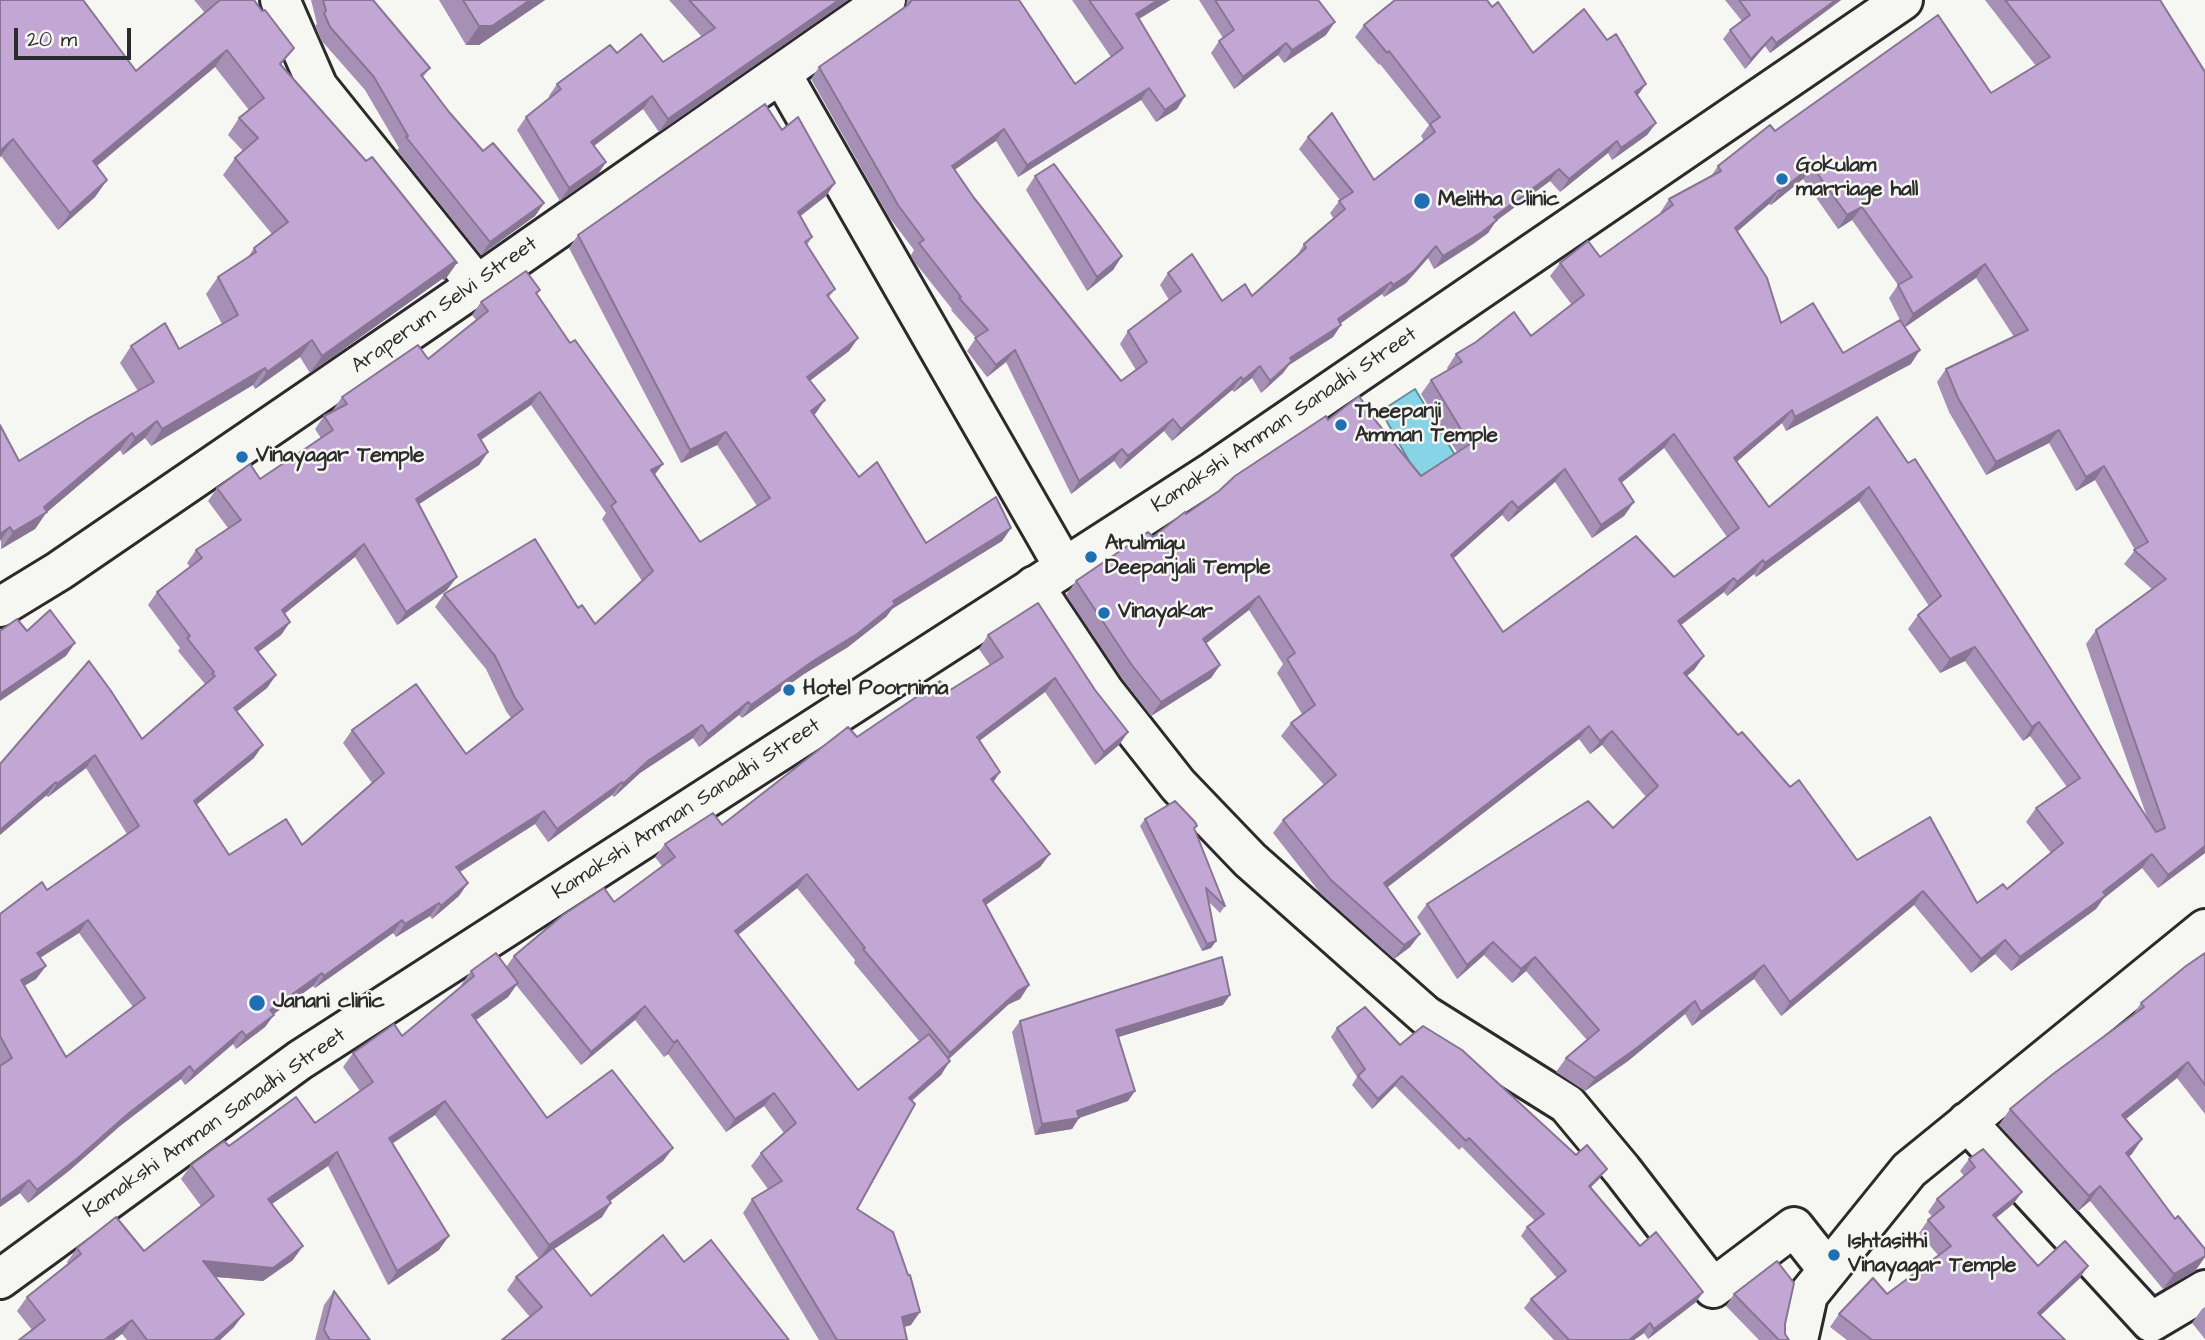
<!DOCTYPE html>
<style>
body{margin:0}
#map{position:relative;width:2205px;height:1340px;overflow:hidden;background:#f6f6f2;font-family:"Architects Daughter",sans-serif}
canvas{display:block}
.scale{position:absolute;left:14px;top:28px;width:117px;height:32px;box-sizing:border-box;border:4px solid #2b2b2b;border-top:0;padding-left:9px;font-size:21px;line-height:24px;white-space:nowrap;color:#2b2b2b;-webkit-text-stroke:5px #f6f6f2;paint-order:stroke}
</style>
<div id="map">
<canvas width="2205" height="1340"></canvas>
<div class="scale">20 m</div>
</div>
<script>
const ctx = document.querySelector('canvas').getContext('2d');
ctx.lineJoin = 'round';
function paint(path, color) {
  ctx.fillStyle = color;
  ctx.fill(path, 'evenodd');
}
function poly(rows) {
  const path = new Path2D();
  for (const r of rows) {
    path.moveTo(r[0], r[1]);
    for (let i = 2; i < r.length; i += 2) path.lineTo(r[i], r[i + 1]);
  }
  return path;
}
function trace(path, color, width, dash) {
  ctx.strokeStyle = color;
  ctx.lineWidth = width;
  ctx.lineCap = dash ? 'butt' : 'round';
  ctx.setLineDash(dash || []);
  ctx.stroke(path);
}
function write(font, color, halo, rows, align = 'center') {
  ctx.font = font + ' "Architects Daughter",sans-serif';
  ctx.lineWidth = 5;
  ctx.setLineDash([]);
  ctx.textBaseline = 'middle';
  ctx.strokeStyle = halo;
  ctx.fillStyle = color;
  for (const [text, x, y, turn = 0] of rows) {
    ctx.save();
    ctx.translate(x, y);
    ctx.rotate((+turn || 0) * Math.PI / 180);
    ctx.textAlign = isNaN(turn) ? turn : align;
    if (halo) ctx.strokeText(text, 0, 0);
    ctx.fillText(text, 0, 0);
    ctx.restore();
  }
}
const water = poly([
 [1415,389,1455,455,1419,479,1381,411,1415,389]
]);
const minor = poly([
 [280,0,318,87,477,285],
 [781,73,1064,567],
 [1034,586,1104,691,1178,785,1250,860,1425,1015,1567,1104,1622,1170,1713,1288,1794,1227,1828,1270],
 [0,607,59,571,477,285,886,0],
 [1967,1122,2151,1322,2205,1290],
 [1798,1340,1808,1295,1909,1170,2205,929]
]);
const major = poly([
 [0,1279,300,1060,1214,471,1903,0]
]);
const wall = poly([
 [0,0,136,71,205,13,194,0,254,0,281,66,445,280,442,279,310,373,300,357,255,389,253,385,151,446,145,438,123,455,120,450,46,513,35,529,1,549,0,425,19,461,138,391,120,363,131,346,179,349,222,324,206,294,218,277,248,257,254,248,272,234,223,175,235,158,243,151,228,135,239,118,249,110,215,67,97,166,107,180,95,197,58,230,1,156],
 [311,0,373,0,430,68,423,77,449,112,483,151,544,203,535,216,481,255,397,150,399,148,365,90,321,40,315,26,317,24],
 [439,0,545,0,479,45,466,45],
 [669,0,848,0,659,132,643,109,594,146,606,162,598,174,560,201,517,130,526,117,550,98,549,96,557,84,617,53,663,62,702,37],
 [907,0,1019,0,1075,84,1111,57,1072,0,1170,0,1139,19,1185,96,1177,109,1156,122,1141,100,1018,177,996,141,954,170,974,198,1121,381,1136,370,1120,344,1128,331,1169,300,1160,285,1168,273,1222,301,1252,296,1296,257,1304,244,1334,219,1330,213,1340,200,1299,149,1308,137,1374,180,1424,141,1421,136,1429,125,1380,64,1379,65,1355,37,1364,25,1492,7,1533,53,1607,40,1646,84,1637,96,1656,123,1647,135,1612,160,1608,153,1560,192,1550,181,1496,221,1488,233,1473,244,1434,269,1428,258,1406,283,1384,297,1382,294,1340,324,1341,325,1333,337,1289,365,1283,373,1261,393,1252,378,1234,392,1232,390,1172,441,1164,431,1120,469,1114,461,1071,494,1006,362,987,377,967,351,976,338,951,310,952,309,913,260,911,255,914,250,889,217,811,79,819,67,906,6],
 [1199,0,1318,0,1326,35,1284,63,1278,55,1234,89,1211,53,1219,41,1223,38],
 [1725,0,1841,0,1770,53,1765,46,1745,69,1723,39,1730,30,1742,21],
 [1985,0,2160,0,2205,72,2205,853,2158,888,2142,868,2103,899,2096,909,2011,971,1995,954,1971,973,1914,905,1781,1016,1754,979,1692,1026,1685,1014,1628,1061,1585,1091,1556,1072,1566,1058,1587,1040,1526,971,1512,983,1484,955,1457,979,1417,917,1427,904,1613,828,1646,797,1602,745,1590,754,1579,739,1387,887,1420,934,1410,947,1394,959,1321,894,1273,833,1283,820,1324,785,1281,736,1291,723,1302,714,1277,673,1283,664,1249,610,1206,643,1220,665,1211,678,1151,716,1122,678,1066,595,1076,581,1153,537,1186,514,1328,420,1375,420,1421,476,1457,452,1421,394,1431,380,1448,370,1447,368,1456,354,1531,336,1572,305,1550,276,1560,263,1600,257,1660,214,1660,213,1669,199,1711,176,1718,166,1775,131,1991,93,2036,66],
 [1803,179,1838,229,1852,220,1898,285,1889,298,1900,320,1843,353,1781,323,1737,232,1769,204,1771,205],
 [1976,278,2014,337,1946,369,1937,382,1949,412,1986,475,2049,443,2076,491,2095,480,2135,550,2124,564,2152,589,2096,630,2086,644,2148,820,1877,417,1769,507,1737,461,1782,423,1786,431,1911,364,1905,327],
 [1664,448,1727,537,1674,577,1503,632,1453,559,1502,515,1508,522,1555,482,1592,538,1624,516,1634,502,1621,483],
 [1859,501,1929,606,1918,615,1908,629,1940,673,1965,661,2023,741,2030,736,2067,787,2036,808,2026,822,2051,853,2007,889,1977,903,1857,860,1790,787,1738,735,1687,676,1694,670,1704,656,1681,625,1724,592,1727,596,1754,574,1756,577],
 [782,130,835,183,826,196,800,216,812,237,807,245,835,289,829,297,858,338,849,351,810,380,816,413,814,415,859,477,926,543,1011,528,1002,541,892,609,886,617,848,647,804,674,742,718,739,715,699,747,693,738,640,773,614,797,612,795,548,842,535,824,460,872,459,896,432,919,430,916,396,937,393,933,315,988,313,986,274,1014,265,1027,236,1049,233,1044,185,1085,181,1079,120,1126,70,1170,28,1203,20,1193,0,1207,0,914,47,890,127,834,86,768,48,797,0,764,142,739,203,686,205,684,178,651,180,648,148,605,157,592,190,567,187,563,196,550,228,528,208,501,217,488,260,479,321,438,315,429,324,416,334,411,333,410,342,397,428,359,476,320,472,315,481,302,540,290,537,294,700,542,757,506,717,445,681,463,569,248,578,235],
 [531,405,606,513,602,519,642,581,595,624,578,608,444,594,435,607,486,669,506,711,511,718,466,754,352,730,343,743,372,783,302,845,229,855,196,805,254,758,237,711,267,688,276,675,258,652,281,635,290,622,284,614,355,557,397,625,447,590,419,504,479,465,488,452,481,440],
 [79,933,133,1007,66,1057,24,986,36,979,46,966,40,958],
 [1035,176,1122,256,1113,270,1087,291,1026,190],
 [988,635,1095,690,1128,732,1119,745,1095,765,1045,692,979,741,993,782,1050,854,1040,867,986,905,1029,985,1020,999,1009,1004,949,1059,941,1075,912,1101,857,1209,911,1325,904,1327,907,1340,819,1340,743,1213,752,1199,768,1189,751,1166,761,1153,784,1133,764,1106,726,1132,668,1054,664,1057,635,1020,581,1065,516,985,508,997,476,1020,547,1118,673,1148,663,1161,610,1201,602,1217,554,1249,591,1296,684,1262,789,1340,530,1317,507,1290,516,1277,539,1259,435,1115,392,1144,439,1250,388,1285,328,1166,272,1204,293,1260,263,1281,216,1277,234,1327,220,1340,127,1340,122,1334,32,1330,17,1311,27,1297,68,1264,67,1262,77,1248,144,1251,201,1206,181,1179,191,1165,229,1146,315,1123,360,1091,343,1067,353,1053,402,1036,462,986,461,985,471,971,506,967,514,956,614,902,662,866,655,857,665,844,722,825,857,737,947,692,990,665,979,649],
 [797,888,855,960,854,963,920,1042,858,1090,738,935],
 [1145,819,1197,826,1194,829,1225,906,1220,913,1209,902,1216,941,1211,948,1202,951,1140,826],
 [2205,953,2205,1114,2177,1078,2126,1119,2142,1139,2129,1157,2175,1219,2205,1249,2205,1257,2195,1271,2163,1289,2090,1201,2078,1211,1999,1125,2010,1109,2132,1016,2141,1003],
 [1223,1005,1118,1037,1128,1101,1079,1118,1072,1129,1035,1135,1012,1032,1020,1021],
 [1337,1028,1400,1045,1600,1178,1591,1187,1640,1246,1703,1292,1696,1302,1648,1339,1644,1333,1634,1340,1554,1340,1524,1308,1531,1299,1557,1278,1521,1236,1527,1227,1535,1221,1462,1147,1459,1150,1395,1086,1372,1109,1352,1085,1357,1077,1331,1037],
 [1969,1159,2022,1192,2013,1204,1996,1218,2038,1266,2088,1266,2079,1279,2040,1316,2065,1340,1847,1340,1830,1327,1839,1314,1887,1294,1938,1255,1919,1233,1928,1220,1932,1216,1928,1212,1937,1199,1964,1176,1960,1171],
 [334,1291,370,1340,315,1340,324,1305],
 [1734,1294,1785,1324,1785,1334,1789,1340,1759,1340,1726,1306],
 [2205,1307,2205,1339,2192,1323,2202,1309]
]);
const shadedWall = poly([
 [530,0,545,0,479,45,466,45,479,26],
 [839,0,848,0,659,132,668,119],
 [1158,0,1170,0,1127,26,1136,14],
 [1836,0,1841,0,1770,53,1776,43],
 [1335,22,1326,35,1284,63,1292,50],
 [1772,37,1765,46,1745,69,1751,59],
 [1286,43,1278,55,1234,89,1243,77],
 [227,50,215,67,82,178,93,161],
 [1646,84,1637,96,1635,92],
 [1149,88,1141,100,1018,177,1027,165],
 [652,96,643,109,583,154,591,142],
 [1185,96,1177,109,1156,122,1165,110],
 [1656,123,1647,135,1612,160,1621,148],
 [1004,129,996,141,943,178,952,166],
 [13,139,1,156,0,158,0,151],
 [1617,141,1608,153,1560,192,1569,179],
 [606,162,598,174,560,201,569,188],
 [1812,166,1803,179,1771,205,1780,191],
 [1559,169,1550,181,1496,221,1488,233,1473,244,1434,269,1443,256,1494,217],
 [107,180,95,197,58,230,70,213],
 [835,183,826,196,789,225,798,212],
 [1779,190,1769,204,1725,242,1735,228],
 [544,203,535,216,481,255,490,242],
 [1862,207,1852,220,1838,229,1847,215],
 [1436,246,1428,258,1406,283,1384,297,1393,285],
 [1122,256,1113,270,1087,291,1097,277],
 [454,262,457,263,445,280,442,279,310,373,322,356],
 [1985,264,1976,278,1904,328,1913,314],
 [1391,282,1382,294,1329,331,1338,319],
 [1341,325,1333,337,1289,365,1283,373,1261,393,1270,381,1290,358],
 [858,338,849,351,798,390,807,377],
 [312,340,300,357,255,389,267,372],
 [1015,350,1006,362,987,377,996,365],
 [1920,350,1911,364,1786,431,1795,417],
 [1260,366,1252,378,1234,392,1243,380],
 [265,368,253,385,151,446,162,429],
 [1241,377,1232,390,1172,441,1181,429],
 [540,392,531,405,469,448,478,435],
 [825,400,816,413,802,424,811,411],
 [1792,410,1782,423,1725,472,1734,458],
 [1173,419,1164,431,1120,469,1128,456],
 [157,421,145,438,123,455,135,438],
 [2059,430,2049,443,1986,475,1996,462],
 [726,432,717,445,681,463,690,450],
 [132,433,120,450,46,513,35,529,1,549,13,532,44,507],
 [1674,434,1664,448,1609,493,1619,479],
 [1122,449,1114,461,1071,494,1079,481],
 [488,452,479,465,407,512,416,499],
 [663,464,653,477,651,470],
 [2104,466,2095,480,2076,491,2086,477],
 [1565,469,1555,482,1508,522,1518,508],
 [1869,487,1859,501,1756,577,1765,563],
 [1512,501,1502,515,1441,569,1451,555],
 [1634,502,1624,516,1592,538,1601,525],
 [10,527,0,541,0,534],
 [1011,528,1002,541,892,609,886,617,848,647,804,674,742,718,751,705,893,601],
 [364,544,355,557,273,623,282,610],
 [1763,560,1754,574,1727,596,1737,582],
 [457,577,447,590,397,625,406,612],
 [1734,578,1724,592,1668,635,1678,621],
 [1259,596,1249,610,1194,653,1203,639],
 [290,622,281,635,246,661,255,648],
 [75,643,66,656,0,701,0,694],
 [1975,647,1965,661,1940,673,1950,659],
 [1704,656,1694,670,1674,686,1684,673],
 [1220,665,1211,678,1151,716,1161,702],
 [276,675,267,688,225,721,234,708],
 [1055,678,1045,692,967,750,977,737],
 [748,702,739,715,699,747,708,734],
 [2039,722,2030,736,2023,741,2032,727],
 [702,725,693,738,640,773,614,797,623,784,649,760],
 [1589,726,1579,739,1375,897,1384,883],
 [1612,731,1602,745,1590,754,1600,741],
 [1128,732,1119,745,1095,765,1104,752],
 [263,745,254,758,185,814,194,801],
 [95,755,86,768,48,797,57,784],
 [1000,772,991,786,991,779],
 [56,782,47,795,0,835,0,830],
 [622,782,612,795,548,842,557,829],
 [544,811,535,824,447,880,456,867],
 [2205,846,2205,853,2158,888,2168,875],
 [1050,854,1040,867,974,913,983,900],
 [2152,854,2142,868,2103,899,2096,909,2011,971,2020,957],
 [807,874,797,888,725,945,735,931],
 [468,883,459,896,432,919,441,906],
 [1923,891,1914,905,1781,1016,1790,1002],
 [439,903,430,916,396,937,405,924],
 [88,920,79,933,27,966,37,953],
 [402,920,393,933,315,988,324,976],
 [1420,934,1410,947,1394,959,1404,945],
 [2005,940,1995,954,1971,973,1981,959],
 [1216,941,1211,948,1202,951,1207,944],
 [1493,942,1484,955,1457,979,1467,965],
 [1535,957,1526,971,1512,983,1521,969],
 [1764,965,1754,979,1692,1026,1701,1012],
 [46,966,36,979,12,993,21,980],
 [322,973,313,986,261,1023,270,1010],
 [518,983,508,997,463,1029,472,1015],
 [1029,985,1020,999,1009,1004,941,1066,950,1053,1018,991],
 [1230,995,1223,1005,1109,1040,1116,1030],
 [1695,1001,1685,1014,1628,1061,1585,1091,1595,1078],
 [645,1006,635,1020,581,1065,591,1052],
 [274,1015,265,1027,236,1049,246,1036],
 [242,1031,233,1044,185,1085,194,1072],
 [677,1040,668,1054,664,1057,674,1043],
 [950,1061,941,1075,899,1111,909,1098],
 [2188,1062,2177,1078,2112,1130,2122,1115],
 [190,1066,181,1079,120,1126,70,1170,28,1203,37,1190,129,1113],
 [1402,1076,1395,1086,1372,1109,1378,1099],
 [1135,1091,1128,1101,1079,1118,1072,1129,1035,1135,1042,1124],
 [774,1093,764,1106,726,1132,735,1119],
 [445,1101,435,1115,379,1152,389,1138],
 [2142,1139,2132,1154,2116,1168,2126,1153],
 [673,1148,663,1161,597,1211,607,1197],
 [337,1152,328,1166,258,1213,268,1199],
 [1607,1169,1600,1178,1583,1195,1589,1186],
 [29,1180,20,1193,0,1207,0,1201],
 [2100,1186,2090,1201,2078,1211,2089,1196],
 [2022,1192,2013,1204,1984,1228,1993,1215],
 [611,1203,602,1217,539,1259,549,1245],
 [449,1236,439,1250,388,1285,397,1271],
 [303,1246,293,1260,263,1281,194,1275,203,1261],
 [2205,1253,2202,1258,2205,1257,2195,1271,2163,1289,2174,1274],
 [2088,1266,2079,1279,2029,1326,2038,1313],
 [1703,1292,1696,1302,1648,1339,1654,1329],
 [920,1312,911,1325,893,1330,902,1317],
 [244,1314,234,1327,220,1340,215,1340],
 [132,1320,122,1334,114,1340,104,1340],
 [1650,1323,1644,1333,1634,1340,1629,1340]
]);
const building = poly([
 [0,0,83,0,136,71,220,0,254,0,262,11,265,10,294,48,280,64,366,161,372,157,457,263,454,262,322,356,312,340,267,372,265,368,162,429,157,421,135,438,132,433,44,507,47,512,13,532,10,527,0,534,0,425,19,461,89,418,154,382,131,346,165,323,179,349,238,315,218,277,256,252,254,248,288,222,235,158,258,138,239,118,264,98,227,50,93,161,107,180,70,213,13,139,0,151,0,0],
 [323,0,373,0,430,68,421,75,449,112,483,151,493,143,544,203,490,242,406,137,408,136,374,77,330,27,324,13,326,11,323,0],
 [463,0,530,0,492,26,479,26,463,0],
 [689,0,839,0,668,119,652,96,591,142,606,162,569,188,526,117,561,89,557,84,610,45,617,53,641,34,663,62,715,28,689,0],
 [912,0,1019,0,1075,84,1123,48,1089,0,1158,0,1136,14,1185,96,1165,110,1149,88,1027,165,1004,129,952,166,974,198,1121,381,1147,362,1128,331,1181,291,1168,273,1192,254,1222,301,1245,284,1252,296,1306,248,1304,244,1345,209,1339,201,1353,192,1308,137,1332,113,1374,180,1435,132,1430,124,1440,117,1389,51,1387,53,1364,25,1395,0,1487,0,1492,7,1498,2,1533,53,1584,9,1607,40,1616,34,1646,84,1635,92,1656,123,1621,148,1617,141,1569,179,1559,169,1494,217,1497,220,1482,232,1443,256,1436,246,1414,271,1393,285,1391,282,1338,319,1341,325,1290,358,1292,361,1270,381,1260,366,1243,380,1241,377,1181,429,1173,419,1128,456,1122,449,1079,481,1015,350,996,365,975,338,988,330,959,298,961,297,922,247,919,243,924,240,898,205,819,67,908,5,912,0],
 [1215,0,1318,0,1335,22,1292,50,1286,43,1243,77,1219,41,1234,30,1215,0],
 [1739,0,1836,0,1776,43,1772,37,1751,59,1730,30,1750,15,1739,0],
 [2005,0,2160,0,2205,72,2205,846,2168,875,2152,854,2103,892,2106,895,2020,957,2005,940,1981,959,1923,891,1790,1002,1764,965,1701,1012,1695,1001,1638,1047,1595,1078,1566,1058,1599,1030,1535,957,1521,969,1493,942,1467,965,1427,904,1588,801,1613,828,1658,786,1612,731,1600,741,1589,726,1384,883,1420,934,1404,945,1331,880,1283,820,1336,775,1291,723,1315,705,1287,659,1295,653,1259,596,1203,639,1220,665,1161,702,1131,664,1076,581,1148,532,1153,537,1185,512,1186,514,1219,491,1235,476,1326,416,1328,420,1359,396,1375,420,1421,476,1470,444,1431,380,1462,362,1456,354,1476,342,1514,312,1531,336,1584,295,1560,263,1588,241,1600,257,1673,205,1669,199,1721,171,1718,166,1770,125,1775,131,1938,15,1991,93,2050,57,2005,0],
 [1812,166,1847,215,1862,207,1912,277,1898,285,1913,314,1985,264,2028,330,1946,369,1958,398,1996,462,2059,430,2086,477,2104,466,2148,542,2134,550,2166,579,2096,630,2165,828,2156,832,1915,459,1908,463,1877,417,1769,507,1734,458,1792,410,1795,417,1920,350,1900,320,1843,353,1813,303,1781,323,1767,278,1735,228,1779,190,1780,191,1812,166],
 [1674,434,1739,528,1674,577,1636,536,1503,632,1451,555,1512,501,1518,508,1565,469,1601,525,1634,502,1619,479,1674,434],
 [1869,487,1941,596,1918,615,1950,659,1975,647,2032,727,2039,722,2080,778,2036,808,2063,843,2007,889,2003,884,1977,903,1930,817,1857,860,1799,780,1790,787,1742,732,1738,735,1684,673,1704,656,1678,621,1734,578,1737,582,1763,560,1765,563,1869,487],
 [765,104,782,130,798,117,835,183,798,212,812,237,805,242,835,289,827,295,858,338,807,377,825,400,811,411,859,477,877,462,926,543,996,497,1011,528,893,601,895,604,857,634,813,661,751,705,748,702,708,734,702,725,649,760,623,784,622,782,557,829,544,811,456,867,468,883,441,906,439,903,405,924,402,920,324,976,322,973,270,1010,274,1015,246,1036,242,1031,194,1072,190,1066,129,1113,79,1157,37,1190,29,1180,0,1201,0,1066,12,1058,0,1036,0,914,42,882,47,890,139,826,95,755,57,784,56,782,0,830,0,764,89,661,111,691,142,739,215,676,212,674,214,672,187,638,190,636,157,592,202,558,196,550,241,520,217,488,250,464,260,479,333,430,324,416,347,404,342,397,418,345,428,359,488,311,481,302,526,271,540,290,536,293,570,343,575,340,663,464,651,470,700,542,770,498,726,432,690,450,578,235,765,104],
 [540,392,616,502,611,506,653,571,595,624,582,605,578,608,535,539,444,594,495,656,515,698,523,709,466,754,416,684,352,730,384,773,302,845,286,819,229,855,194,801,263,745,234,708,276,675,255,648,290,622,282,610,364,544,406,612,457,577,416,499,488,452,478,435,540,392],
 [88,920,145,998,66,1057,21,980,46,966,37,953,88,920],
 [1054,164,1122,256,1097,277,1035,176,1054,164],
 [1038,603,1095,690,1128,732,1104,752,1055,678,977,737,1000,772,991,779,1050,854,983,900,1029,985,1018,991,950,1053,863,949,865,948,807,874,735,931,858,1090,929,1034,950,1061,909,1098,915,1104,857,1209,893,1232,908,1275,910,1275,920,1312,902,1317,907,1340,837,1340,752,1199,782,1181,761,1153,796,1123,774,1093,735,1119,677,1040,674,1043,645,1006,591,1052,514,956,563,915,604,888,614,902,675,857,665,844,713,813,722,825,848,727,857,737,940,681,947,692,1003,657,988,635,1038,603],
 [50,610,75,643,0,694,0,631,17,619,27,631,50,610],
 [1175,801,1195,822,1197,826,1194,828,1225,906,1206,888,1216,941,1207,944,1145,819,1175,801],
 [496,953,518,983,472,1015,547,1118,612,1070,673,1148,607,1197,611,1203,549,1245,445,1101,389,1138,449,1236,397,1271,337,1152,268,1199,303,1246,273,1268,203,1261,244,1314,215,1339,216,1340,147,1340,132,1320,104,1340,19,1340,45,1320,27,1297,81,1254,77,1248,116,1217,144,1251,214,1196,191,1165,224,1141,229,1146,296,1097,315,1123,373,1082,353,1053,394,1024,402,1036,474,976,471,971,496,953],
 [2205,953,2205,1085,2188,1062,2122,1115,2142,1139,2126,1153,2175,1219,2178,1216,2205,1249,2205,1256,2174,1274,2100,1186,2089,1196,2010,1109,2053,1074,2144,1007,2141,1003,2186,966,2205,953],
 [1222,957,1230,995,1116,1030,1135,1091,1077,1111,1079,1118,1042,1124,1020,1021,1222,957],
 [1365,1007,1400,1045,1423,1026,1462,1050,1576,1155,1587,1145,1607,1169,1589,1186,1640,1246,1656,1232,1703,1292,1654,1329,1650,1323,1629,1340,1569,1340,1531,1299,1566,1271,1527,1227,1544,1214,1469,1138,1466,1141,1402,1076,1378,1099,1358,1076,1365,1069,1337,1028,1365,1007],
 [1983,1149,2022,1192,1993,1215,2038,1266,2065,1241,2088,1266,2038,1313,2065,1340,1872,1340,1839,1314,1873,1278,1887,1294,1951,1246,1928,1220,1944,1207,1937,1199,1975,1167,1969,1159,1983,1149],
 [663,1235,684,1262,711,1240,789,1340,502,1340,542,1307,516,1277,553,1248,591,1296,663,1235],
 [1777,1261,1794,1283,1785,1324,1785,1334,1789,1340,1779,1340,1734,1294,1777,1261],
 [334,1291,370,1340,330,1340,324,1330,334,1291]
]);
const markers = [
 [1782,179,7,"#1f6fb2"],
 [1422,201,9,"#1f6fb2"],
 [1341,425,7,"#1f6fb2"],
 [242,457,7,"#1f6fb2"],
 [1091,557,7,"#1f6fb2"],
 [1104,613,7,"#1f6fb2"],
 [789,690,7,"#1f6fb2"],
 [257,1003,9,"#1f6fb2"],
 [1834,1255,7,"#1f6fb2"]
];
const poiNames = [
 ["Gokulam",1796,167],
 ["marriage hall",1796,191],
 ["Melitha Clinic",1438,201],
 ["Theepanji",1355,413],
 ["Amman Temple",1355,437],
 ["Vinayagar Temple",256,457],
 ["Arulmigu",1105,545],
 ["Deepanjali Temple",1105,569],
 ["Vinayakar",1118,613],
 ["Hotel Poornima",803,690],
 ["Janani clinic",273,1003],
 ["Ishtasithi",1848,1243],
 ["Vinayagar Temple",1848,1267]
];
const streetNames = [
 ["Araperum Selvi Street",445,306,-35],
 ["Kamakshi Amman Sanadhi Street",1285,421,-34],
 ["Kamakshi Amman Sanadhi Street",687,810,-33],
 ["Kamakshi Amman Sanadhi Street",215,1124,-35]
];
paint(water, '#87d4e6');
trace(water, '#62909b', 2);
trace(minor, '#2b2b2b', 44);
trace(major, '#2b2b2b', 44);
trace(minor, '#f6f6f2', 38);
trace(major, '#f6f6f2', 38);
paint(wall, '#a790b6');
paint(shadedWall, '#887594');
paint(building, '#c2a7d4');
trace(building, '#887594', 2);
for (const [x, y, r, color] of markers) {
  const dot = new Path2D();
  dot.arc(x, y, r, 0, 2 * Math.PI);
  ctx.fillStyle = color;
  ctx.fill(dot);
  trace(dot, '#f6f6f2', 2.5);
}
write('bold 21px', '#2b2b2b', '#f6f6f2', poiNames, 'left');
write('21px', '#2b2b2b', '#f6f6f2', streetNames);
</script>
